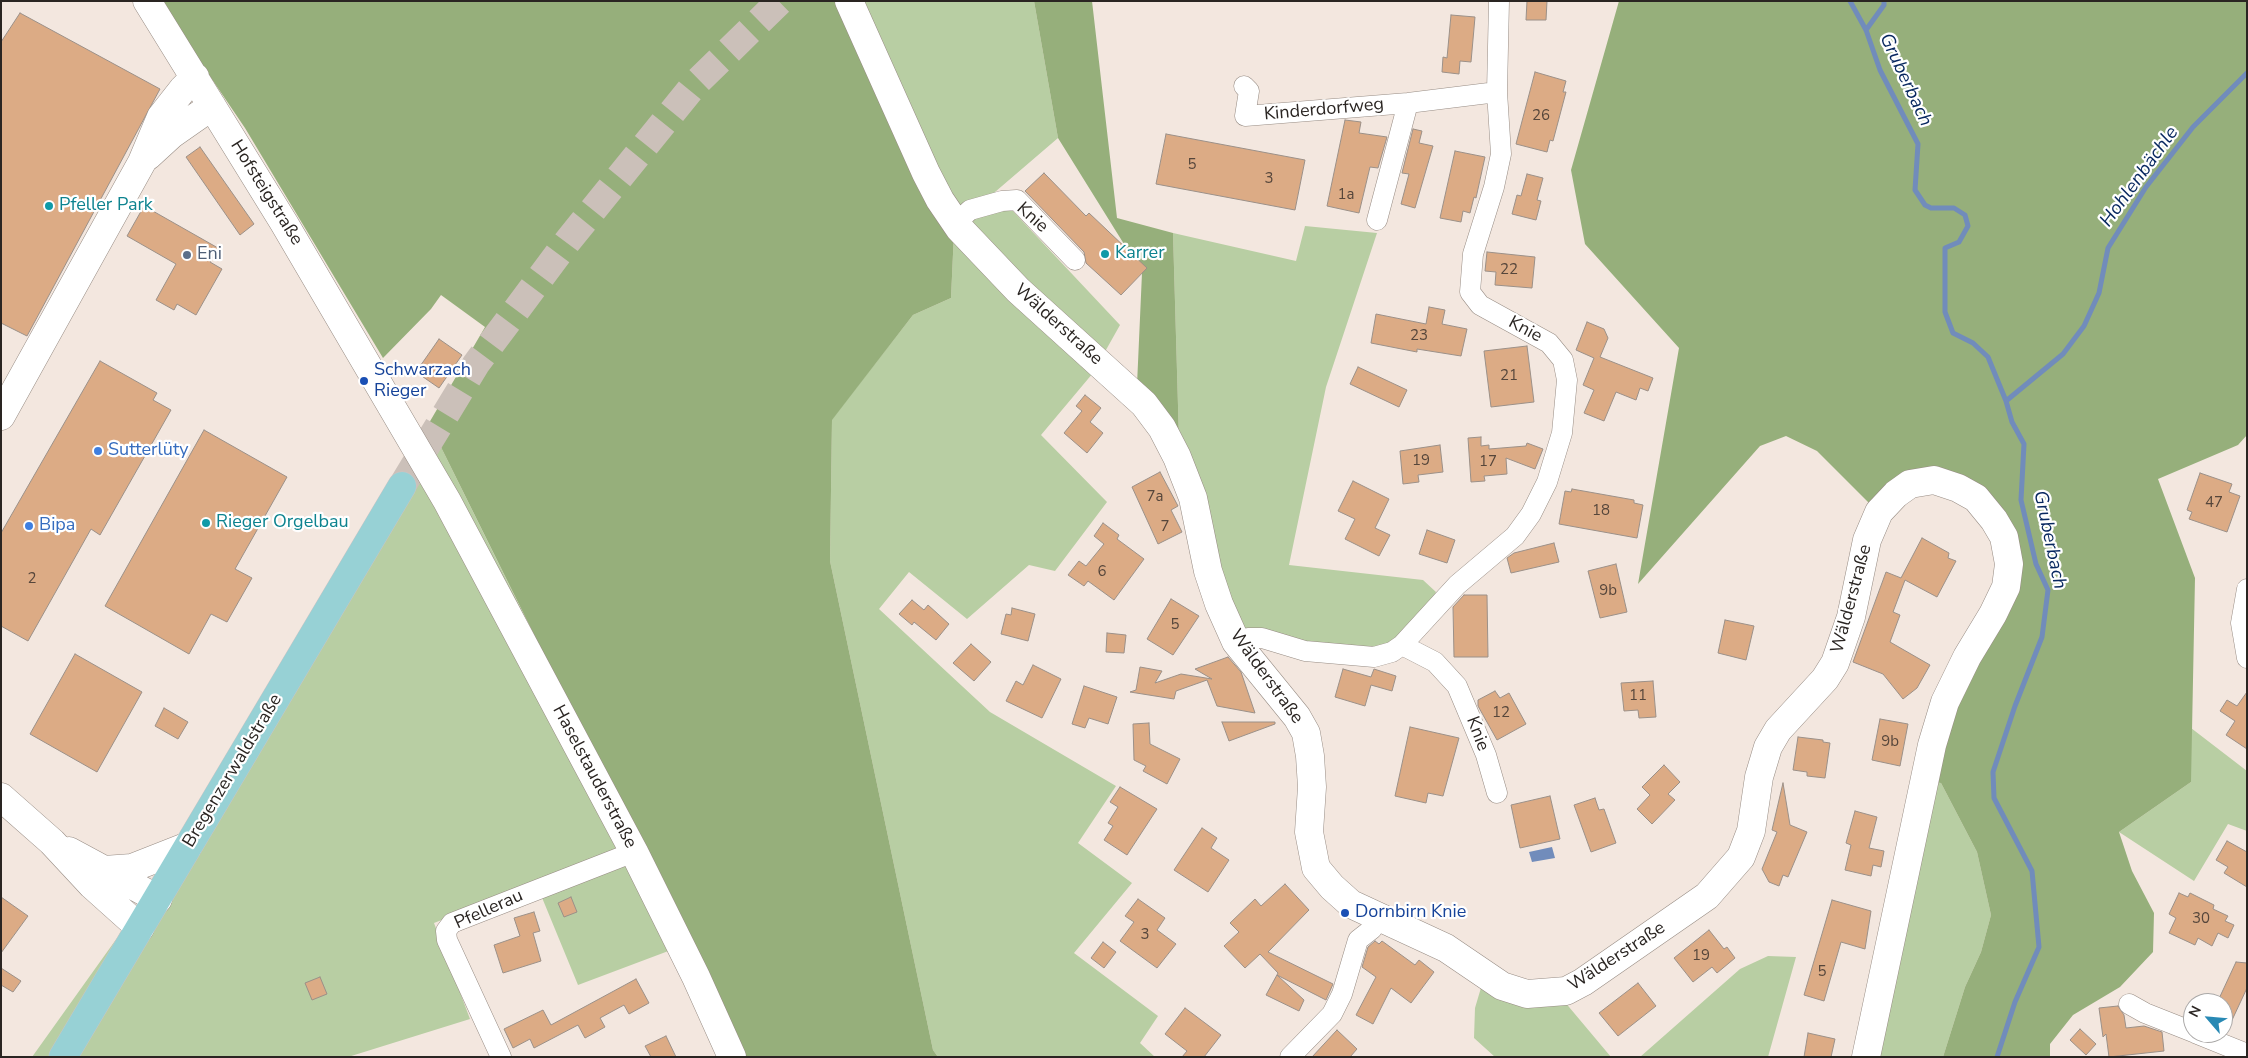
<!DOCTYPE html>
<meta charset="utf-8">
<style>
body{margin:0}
#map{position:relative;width:2248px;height:1058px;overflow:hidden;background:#f3e7df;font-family:"Nunito Sans",sans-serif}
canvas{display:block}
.frame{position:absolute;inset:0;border:2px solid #2a2522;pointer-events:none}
.north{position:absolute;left:2183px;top:993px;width:50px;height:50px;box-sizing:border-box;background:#fff;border:1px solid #aaa8a7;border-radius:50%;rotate:297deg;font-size:14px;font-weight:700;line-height:20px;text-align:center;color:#2a2522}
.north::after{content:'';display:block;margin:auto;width:18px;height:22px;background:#2889b4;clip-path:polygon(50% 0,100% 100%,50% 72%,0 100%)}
</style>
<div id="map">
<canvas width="2248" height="1058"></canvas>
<div class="frame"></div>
<div class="north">N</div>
</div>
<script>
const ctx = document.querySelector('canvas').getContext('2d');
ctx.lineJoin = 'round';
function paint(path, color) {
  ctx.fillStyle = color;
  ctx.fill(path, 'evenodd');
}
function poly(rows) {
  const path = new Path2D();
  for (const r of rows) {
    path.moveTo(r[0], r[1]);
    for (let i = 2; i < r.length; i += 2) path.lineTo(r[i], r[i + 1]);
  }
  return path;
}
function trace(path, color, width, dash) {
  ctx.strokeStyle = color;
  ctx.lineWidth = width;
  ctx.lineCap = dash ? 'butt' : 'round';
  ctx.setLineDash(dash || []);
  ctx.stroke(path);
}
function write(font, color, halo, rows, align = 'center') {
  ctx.font = font + ' "Nunito Sans",sans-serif';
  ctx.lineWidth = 4.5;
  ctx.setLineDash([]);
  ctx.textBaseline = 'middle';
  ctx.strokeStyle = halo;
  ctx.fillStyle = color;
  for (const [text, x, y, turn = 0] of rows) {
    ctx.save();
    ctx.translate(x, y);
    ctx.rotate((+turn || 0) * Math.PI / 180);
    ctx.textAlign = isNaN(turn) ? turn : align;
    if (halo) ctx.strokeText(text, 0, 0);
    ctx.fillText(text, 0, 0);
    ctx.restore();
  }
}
const green = poly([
 [841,1,1034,1,1058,138,995,192,1120,325,1093,373,1041,435,1107,502,1055,571,1029,565,967,619,909,572,879,609,990,712,1116,786,1078,843,1132,883,1074,953,1158,1016,1140,1043,1155,1057,938,1057,933,1050,830,561,832,419,913,315,951,298,954,232],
 [1305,226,1377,233,1326,387,1289,565,1423,580,1436,592,1428,607,1406,633,1381,650,1282,640,1241,632,1179,440,1173,233,1296,261],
 [429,423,687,944,578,985,536,883,434,923,470,1019,348,1057,32,1057,117,938],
 [2191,728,2247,771,2247,831,2228,824,2194,881,2119,832,2191,782],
 [1925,781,1941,783,1977,852,1991,915,1981,952,1965,987,1943,1057,1868,1057],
 [1768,956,1796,957,1768,1057,1640,1057,1740,969],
 [1483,981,1564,1001,1611,1057,1495,1057,1474,1038,1475,1008]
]);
const forest = poly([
 [159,1,841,1,954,232,951,298,913,315,832,420,830,561,933,1050,938,1057,737,1057,638,844,429,423,485,327,441,295,431,309,383,358,245,128],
 [1034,1,1092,1,1117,218,1173,233,1179,440,1137,385,1142,273,1058,138],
 [1619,1,2247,1,2247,435,2238,445,2158,479,2195,578,2191,782,2119,832,2132,871,2154,913,2153,952,2120,987,2073,1015,2050,1044,2050,1057,1943,1057,1965,987,1981,952,1991,915,1977,852,1941,783,1925,781,2004,598,2005,536,1934,479,1878,512,1817,451,1786,436,1760,446,1638,584,1679,348,1585,244,1571,170]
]);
const water = poly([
 [1552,847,1555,858,1532,862,1529,852]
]);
const stream = poly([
 [1850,1,1866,30,1880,70,1918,144,1915,190,1925,205,1931,208,1954,208,1965,215,1968,226,1959,242,1945,248,1945,312,1953,333,1973,343,1988,357,2006,401,2012,422,2024,444,2021,500,2036,564,2048,590,2042,637,2015,706,1993,772,1994,798,2032,871,2039,947,2015,1002,1997,1057],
 [1866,30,1884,5,1884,1],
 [2006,401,2063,354,2084,326,2099,293,2108,248,2146,187,2193,127,2247,73]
]);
const building = poly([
 [1527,1,1547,1,1546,20,1526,20,1527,1],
 [20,13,160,89,27,336,1,323,1,42,20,13],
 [1451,15,1475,17,1471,62,1460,61,1459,74,1442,72,1443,57,1447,58,1451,15],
 [1535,72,1566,81,1563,92,1566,92,1553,141,1550,140,1547,152,1516,144,1535,72],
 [1345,120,1361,122,1359,133,1387,137,1378,168,1370,167,1359,213,1327,206,1345,120],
 [1413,129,1422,131,1419,143,1433,146,1415,208,1401,204,1409,174,1402,173,1413,129],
 [1166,134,1305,160,1295,210,1156,184,1166,134],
 [200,147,254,224,240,235,186,157,200,147],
 [1455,151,1485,157,1476,198,1474,197,1470,213,1463,211,1461,222,1440,218,1455,151],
 [1044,173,1086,216,1089,213,1147,268,1121,295,1086,263,1084,252,1025,191,1044,173],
 [1527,174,1543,178,1537,200,1541,201,1536,220,1512,214,1517,195,1521,196,1527,174],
 [144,206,218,248,210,262,222,269,196,315,177,304,174,310,156,300,176,264,127,236,144,206],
 [1487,252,1535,257,1532,288,1495,285,1496,272,1485,271,1487,252],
 [1429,307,1445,310,1442,324,1467,329,1461,356,1417,349,1417,352,1371,343,1376,314,1426,324,1429,307],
 [1587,322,1604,329,1608,338,1600,357,1653,378,1648,391,1640,388,1636,400,1616,392,1604,421,1584,413,1594,390,1583,385,1594,358,1576,350,1587,322],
 [439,339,462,355,439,388,416,372,439,339],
 [1527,346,1534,402,1491,407,1484,351,1527,346],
 [100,361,157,393,153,400,171,410,100,535,91,529,28,641,1,626,1,533,100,361],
 [1358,367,1407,390,1399,407,1350,384,1358,367],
 [1085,395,1101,408,1090,422,1103,433,1087,453,1064,433,1082,411,1076,406,1085,395],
 [204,430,287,477,235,569,252,578,227,622,211,614,189,654,105,606,204,430],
 [1481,437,1481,446,1489,445,1489,449,1526,446,1527,443,1543,449,1535,469,1506,458,1507,474,1484,476,1485,481,1471,482,1468,438,1481,437],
 [1440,445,1443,472,1418,475,1419,482,1403,484,1400,451,1440,445],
 [1160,472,1178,506,1171,510,1182,532,1158,544,1132,487,1160,472],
 [2200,473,2232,484,2229,492,2240,496,2227,532,2189,519,2192,512,2187,510,2200,473],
 [1353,481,1389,499,1375,528,1390,535,1379,556,1345,539,1355,519,1338,511,1353,481],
 [1572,489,1634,500,1634,503,1643,505,1637,538,1559,524,1565,491,1571,492,1572,489],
 [1103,523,1119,535,1117,539,1144,559,1114,600,1088,581,1084,586,1068,575,1079,561,1086,566,1104,544,1094,536,1103,523],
 [1427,530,1455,540,1447,563,1419,554,1427,530],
 [1922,538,1949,553,1948,558,1956,561,1937,597,1905,580,1893,612,1900,615,1890,642,1930,665,1917,688,1903,699,1883,674,1853,662,1886,572,1901,578,1922,538],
 [1554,543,1559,562,1511,573,1507,558,1514,553,1554,543],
 [1616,564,1627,612,1600,618,1588,571,1616,564],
 [1464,595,1487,595,1488,657,1454,657,1453,607,1464,595],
 [1171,599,1199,616,1173,655,1147,639,1171,599],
 [912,600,924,610,928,605,949,624,936,640,914,622,912,625,899,614,912,600],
 [1012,608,1035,614,1028,641,1001,634,1006,614,1011,615,1012,608],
 [1725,620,1754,626,1746,660,1718,653,1725,620],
 [1107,633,1126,635,1124,653,1106,652,1107,633],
 [971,644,991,662,974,681,953,663,971,644],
 [75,654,142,692,97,772,30,734,75,654],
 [1228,657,1241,672,1255,713,1217,706,1207,680,1176,691,1174,699,1130,692,1136,690,1140,667,1162,671,1155,683,1181,674,1212,679,1195,669,1228,657],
 [1033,665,1061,679,1042,718,1006,701,1016,681,1023,685,1033,665],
 [1343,669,1371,677,1374,669,1396,676,1392,691,1371,685,1365,706,1335,697,1343,669],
 [1653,681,1656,717,1639,718,1638,710,1624,711,1621,683,1653,681],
 [1084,686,1117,697,1108,724,1089,718,1085,728,1072,724,1084,686],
 [1495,691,1500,698,1509,693,1526,724,1497,740,1478,706,1478,700,1495,691],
 [2247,692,2247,749,2226,735,2235,721,2220,711,2227,700,2237,706,2247,692],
 [164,708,188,722,178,739,155,726,164,708],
 [1880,719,1908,724,1900,766,1872,760,1880,719],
 [1222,722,1275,722,1275,724,1229,741,1222,722],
 [1149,723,1150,744,1180,759,1167,784,1143,771,1146,766,1134,760,1133,724,1149,723],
 [1410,727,1459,738,1443,796,1428,793,1426,803,1395,796,1410,727],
 [1798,737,1823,740,1823,742,1830,743,1825,778,1807,776,1807,772,1793,770,1798,737],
 [1664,765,1680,782,1668,794,1675,800,1652,824,1637,809,1650,795,1642,787,1664,765],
 [1783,783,1790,825,1807,832,1788,877,1783,875,1779,886,1769,882,1762,869,1777,832,1772,830,1783,783],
 [1120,787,1157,809,1127,855,1104,840,1113,826,1108,823,1118,807,1110,802,1120,787],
 [1550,796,1560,839,1520,848,1511,805,1550,796],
 [1595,798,1599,810,1604,809,1616,843,1591,852,1574,805,1595,798],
 [1855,811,1877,817,1869,848,1884,851,1881,867,1873,865,1871,876,1845,870,1851,845,1846,843,1855,811],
 [1202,828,1217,838,1211,848,1229,860,1208,892,1174,870,1202,828],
 [2227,841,2247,852,2247,887,2224,873,2228,867,2216,860,2227,841],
 [1285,884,1309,910,1268,952,1333,984,1326,1000,1277,975,1304,1000,1299,1011,1266,995,1278,973,1260,954,1245,968,1224,946,1239,932,1230,923,1255,899,1261,906,1285,884],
 [2179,893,2188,897,2190,893,2214,905,2213,909,2228,916,2225,921,2234,925,2228,938,2218,933,2212,946,2198,938,2195,945,2169,933,2176,918,2169,914,2179,893],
 [1,897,28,916,1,953,1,897],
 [571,897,577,912,564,917,558,903,571,897],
 [1138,899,1165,918,1157,930,1176,944,1157,968,1120,941,1134,922,1125,916,1138,899],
 [1832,900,1871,911,1865,949,1841,942,1824,1001,1804,995,1832,900],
 [534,912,540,931,533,933,541,961,503,973,494,945,520,936,514,918,534,912],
 [1709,930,1724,949,1727,947,1735,958,1717,973,1712,967,1693,982,1674,958,1709,930],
 [1375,941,1379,944,1382,941,1415,965,1419,960,1434,972,1411,1003,1391,988,1373,1024,1356,1015,1376,977,1362,967,1368,947,1375,941],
 [1103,942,1116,952,1104,968,1091,958,1103,942],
 [2236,962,2247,963,2247,988,2226,1033,2223,1032,2223,1003,2217,1003,2236,962],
 [1,968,21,981,13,992,1,985,1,968],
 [320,977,327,994,312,1000,305,983,320,977],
 [636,979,649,1003,629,1014,624,1005,600,1018,605,1027,585,1038,578,1025,534,1048,530,1039,513,1048,504,1029,543,1010,551,1025,636,979],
 [1638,983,1656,1006,1618,1036,1599,1013,1638,983],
 [2118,1006,2124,1015,2126,1028,2144,1026,2162,1032,2164,1051,2109,1057,2106,1034,2103,1037,2099,1008,2118,1006],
 [1185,1008,1221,1035,1204,1057,1182,1057,1187,1051,1165,1034,1185,1008],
 [2080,1029,2096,1044,2086,1055,2070,1040,2080,1029],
 [1337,1030,1357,1049,1350,1057,1312,1057,1337,1030],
 [1808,1033,1835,1039,1831,1057,1804,1057,1808,1033],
 [666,1036,676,1057,651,1057,645,1046,666,1036]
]);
const primaryTunnel = poly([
 [402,486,476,364,567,242,695,84,780,1]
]);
const street = poly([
 [1244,86,1249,91,1245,116,1408,103,1497,92],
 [1377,220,1408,103],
 [956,223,970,210,1002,201,1017,200,1075,260],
 [2247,589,2241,623,2247,658],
 [1236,642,1248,638,1262,638,1305,651,1374,657,1392,652,1402,645,1457,585,1515,536,1531,514,1547,482,1562,433,1567,380,1563,360,1549,343,1480,305,1470,292,1473,254,1494,187,1501,154,1497,92,1499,1],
 [1402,645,1435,662,1457,686,1486,755,1497,793],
 [2129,1004,2145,1013,2193,1032],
 [2195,1033,2247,1054],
 [501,1057,447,940,446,931,452,923,634,852],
 [1290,1057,1332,1014,1342,994,1358,940,1372,929,1379,917]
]);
const secondary = poly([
 [147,1,284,223,447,501,634,852,696,977,732,1057],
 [849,1,926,173,940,200,959,228,1018,290,1144,404,1162,428,1177,457,1193,498,1208,571,1219,604,1236,642,1297,717,1306,733,1310,756,1312,787,1309,832,1316,868,1332,887,1351,904,1446,948,1502,986,1527,994,1566,991,1583,982,1707,896,1741,857,1751,831,1759,777,1768,747,1778,730,1825,679,1835,663,1851,617,1867,540,1879,512,1896,494,1910,484,1934,480,1958,488,1976,498,1994,520,2004,537,2009,564,2006,587,1993,614,1967,657,1945,702,1932,745,1866,1057],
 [148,156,172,134,212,106],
 [1,416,142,162,161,117,183,89,195,77],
 [1,797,52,842,92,885,140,928],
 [69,851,158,899],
 [104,870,132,868,188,846]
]);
const primary = poly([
 [63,1057,402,486]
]);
const markers = [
 [49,206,5,"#0f9aa8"],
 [1105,254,5,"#0f9aa8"],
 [187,255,5,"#5c6f8a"],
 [364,381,5,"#1a4fb4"],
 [98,451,5,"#3f7fe0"],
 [206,523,5,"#0f9aa8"],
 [29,526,5,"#3f7fe0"],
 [1345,913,5,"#1a4fb4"]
];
const numberNames = [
 ["26",1541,116],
 ["5",1192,165],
 ["3",1269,179],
 ["1a",1346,195],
 ["22",1509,270],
 ["23",1419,336],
 ["21",1509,376],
 ["19",1421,461],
 ["17",1488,462],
 ["7a",1155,497],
 ["47",2214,503],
 ["18",1601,511],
 ["7",1165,527],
 ["6",1102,572],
 ["2",32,579],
 ["9b",1608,591],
 ["5",1175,625],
 ["11",1638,696],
 ["12",1501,713],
 ["9b",1890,742],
 ["30",2201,919],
 ["3",1145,935],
 ["19",1701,956],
 ["5",1822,972]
];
const streetNames = [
 ["Kinderdorfweg",1324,110,-5],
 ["Hofsteigstraße",266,193,58],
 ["Knie",1032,218,42],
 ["Wälderstraße",1058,325,42],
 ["Knie",1525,330,28],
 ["Wälderstraße",1852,599,-75],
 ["Wälderstraße",1266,677,54],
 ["Knie",1477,734,69],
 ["Bregenzerwaldstraße",233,771,-59],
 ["Haselstauderstraße",594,777,62],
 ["Pfellerau",489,910,-24],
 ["Wälderstraße",1617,957,-33]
];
const cultureNames = [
 ["Pfeller Park",59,206],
 ["Karrer",1115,254],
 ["Rieger Orgelbau",216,523]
];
const serviceNames = [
 ["Eni",197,255]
];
const transitNames = [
 ["Schwarzach",374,371],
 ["Rieger",374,392],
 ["Dornbirn Knie",1355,913]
];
const shopNames = [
 ["Sutterlüty",108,451],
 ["Bipa",39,526]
];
const waterNames = [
 ["Gruberbach",1905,80,65],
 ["Hohlenbächle",2140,177,-54],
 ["Gruberbach",2049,540,78]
];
paint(green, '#b8cea3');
paint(forest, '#96af7b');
paint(water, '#718cbb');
trace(stream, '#718cbb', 5);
paint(building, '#dcab85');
trace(building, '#9b9088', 1);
trace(primaryTunnel, '#cbc0b9', 28, [28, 14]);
trace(street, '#978c84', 21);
trace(secondary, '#978c84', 29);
trace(primary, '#c8c6c6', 29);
trace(street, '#fff', 20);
trace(secondary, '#fff', 28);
trace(primary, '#97d1d5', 28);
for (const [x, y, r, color] of markers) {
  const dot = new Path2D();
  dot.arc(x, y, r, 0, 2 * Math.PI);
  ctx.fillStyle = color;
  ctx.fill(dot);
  trace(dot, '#fff', 2);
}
write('15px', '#56463b', null, numberNames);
write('18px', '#2a2522', '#fff', streetNames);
write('18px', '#0d838f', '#fff', cultureNames, 'left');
write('18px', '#4e5e75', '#fff', serviceNames, 'left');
write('18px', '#164399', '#fff', transitNames, 'left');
write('18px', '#366cbe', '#fff', shopNames, 'left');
write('italic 19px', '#07275f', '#fff', waterNames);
</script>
